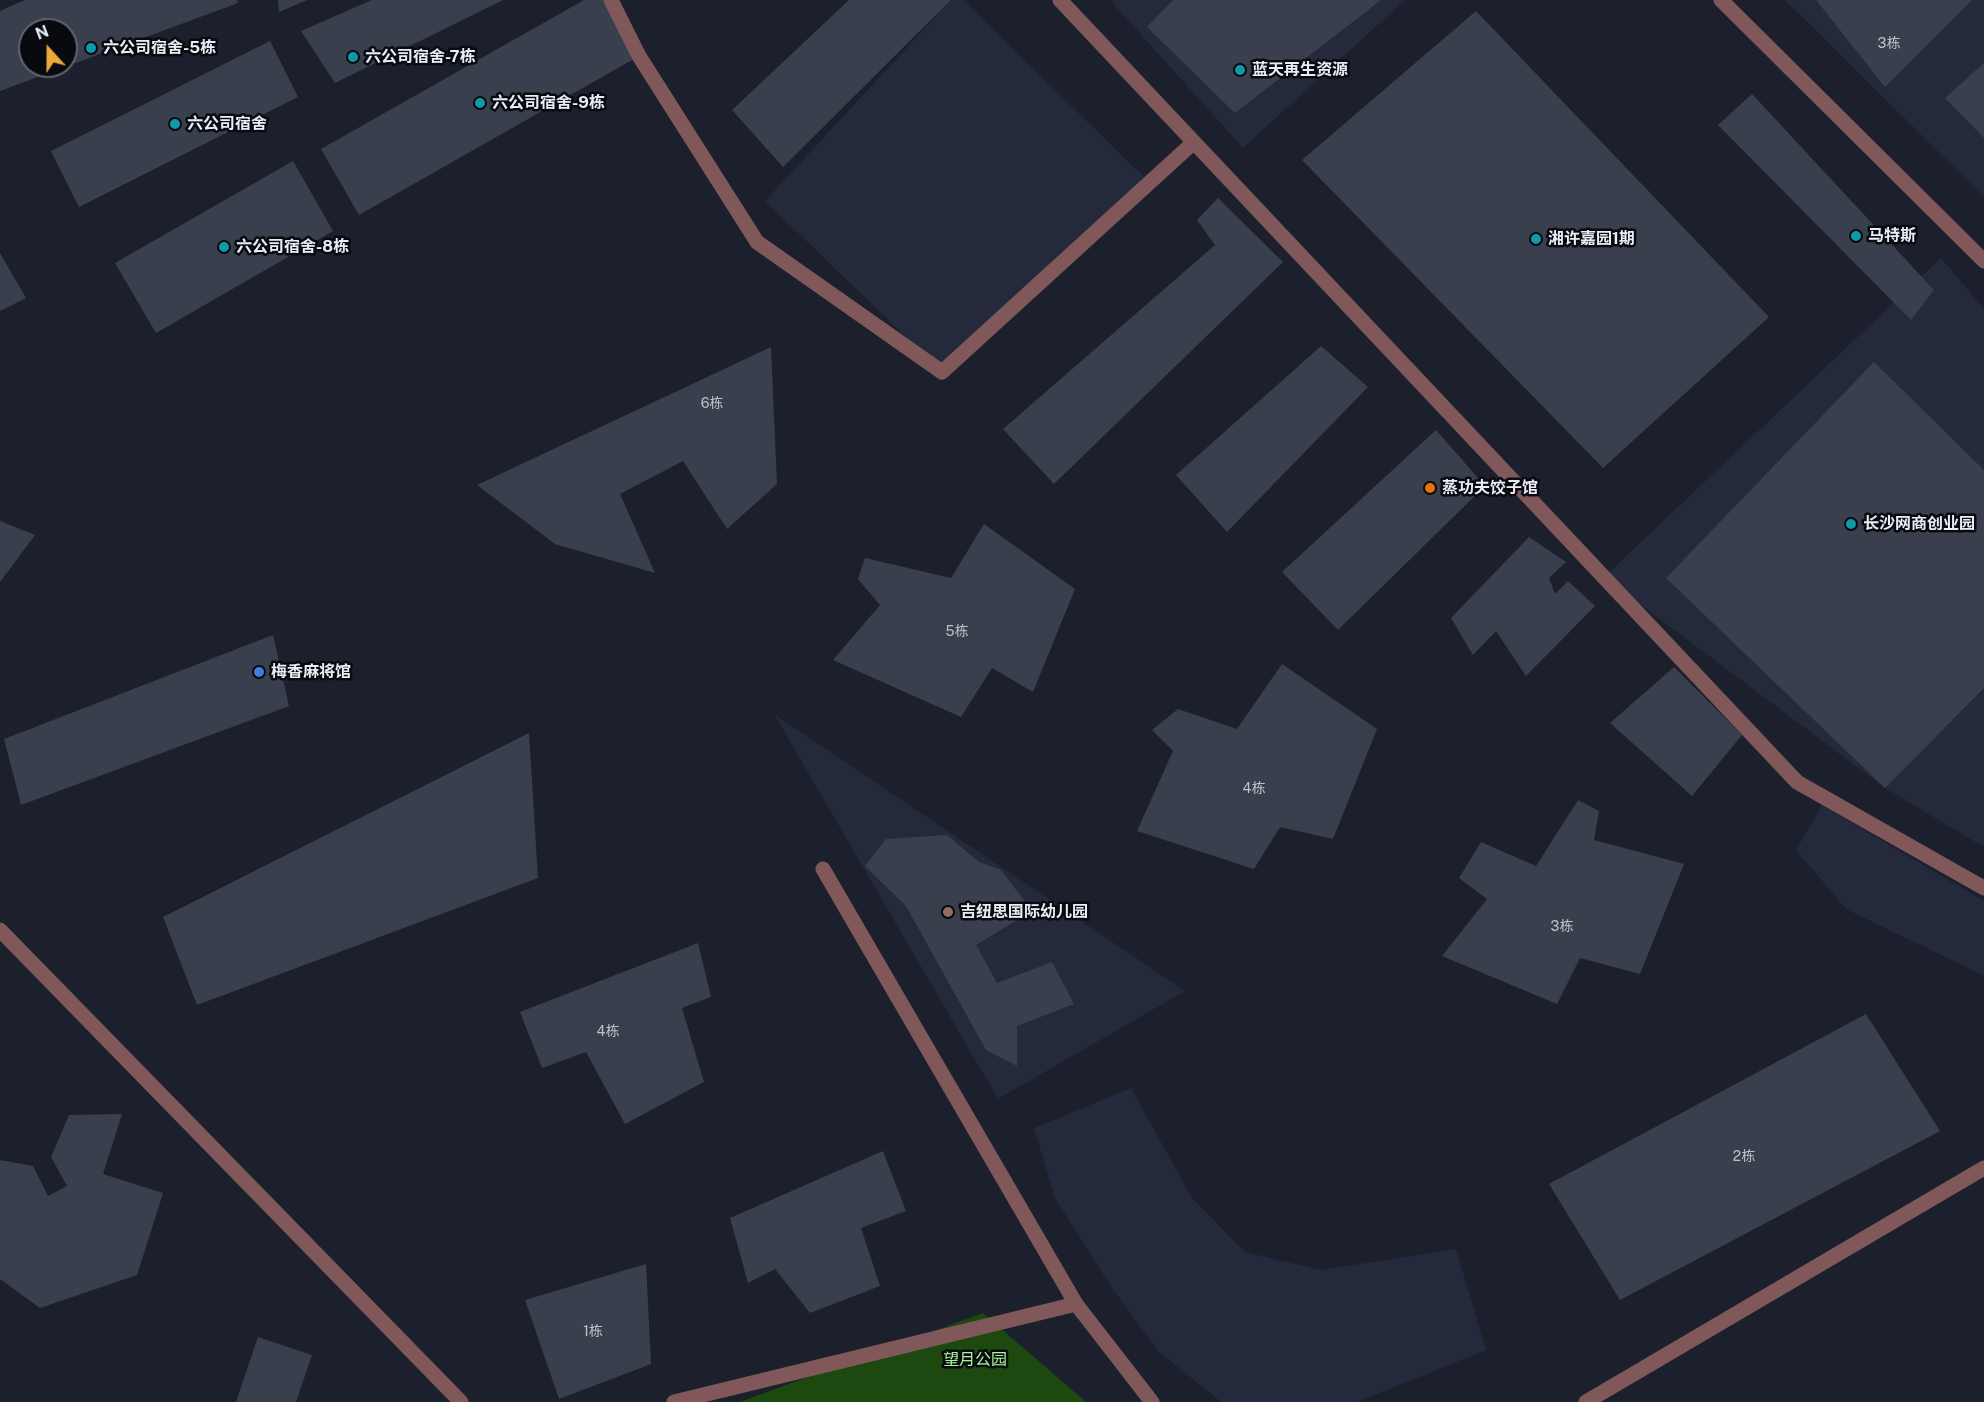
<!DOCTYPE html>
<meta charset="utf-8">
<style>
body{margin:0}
#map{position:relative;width:1984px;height:1402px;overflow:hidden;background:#1c202d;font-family:"Public Sans",sans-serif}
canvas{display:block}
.north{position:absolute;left:18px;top:18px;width:60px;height:60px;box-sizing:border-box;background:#090a10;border:2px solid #63646c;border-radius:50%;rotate:339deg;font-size:16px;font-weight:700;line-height:24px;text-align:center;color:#e9ecf5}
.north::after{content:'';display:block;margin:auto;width:21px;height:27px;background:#eca93a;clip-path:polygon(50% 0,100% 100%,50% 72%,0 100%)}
</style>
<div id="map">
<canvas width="1984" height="1402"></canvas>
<div class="north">N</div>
</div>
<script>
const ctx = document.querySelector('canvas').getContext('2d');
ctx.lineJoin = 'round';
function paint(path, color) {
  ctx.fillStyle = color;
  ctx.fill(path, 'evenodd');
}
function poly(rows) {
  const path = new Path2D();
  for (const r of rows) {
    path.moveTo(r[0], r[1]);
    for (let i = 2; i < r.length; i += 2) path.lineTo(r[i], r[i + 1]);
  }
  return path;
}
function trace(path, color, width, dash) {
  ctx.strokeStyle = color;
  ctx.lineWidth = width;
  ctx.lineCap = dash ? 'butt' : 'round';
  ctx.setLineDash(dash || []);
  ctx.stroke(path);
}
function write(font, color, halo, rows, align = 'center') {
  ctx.font = font + ' "Public Sans","Noto Sans SC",sans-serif';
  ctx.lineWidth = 5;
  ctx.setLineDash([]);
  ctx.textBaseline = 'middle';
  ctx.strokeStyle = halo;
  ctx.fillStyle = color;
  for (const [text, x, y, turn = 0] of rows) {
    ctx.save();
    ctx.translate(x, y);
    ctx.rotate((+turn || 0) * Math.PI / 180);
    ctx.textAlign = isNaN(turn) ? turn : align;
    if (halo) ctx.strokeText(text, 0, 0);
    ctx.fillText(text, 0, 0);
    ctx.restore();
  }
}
const built = poly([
 [951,0,963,0,1145,178,942,372,765,201],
 [1110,0,1405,0,1243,148],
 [1785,0,1984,0,1984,197],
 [1941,258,1984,309,1984,847,1885,788,1604,577],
 [774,714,1185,991,998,1099],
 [1822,805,1984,901,1984,976,1846,909,1796,850],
 [1131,1088,1192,1198,1245,1252,1321,1270,1456,1249,1486,1350,1357,1402,1221,1402,1158,1351,1110,1285,1055,1198,1034,1128]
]);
const green = poly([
 [983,1313,1086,1402,740,1402]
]);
const building = poly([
 [25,0,237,0,238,3,0,91,0,11],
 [30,30,66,30,66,66,30,66],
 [278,0,307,0,279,12],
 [372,0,503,0,335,83,301,31],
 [584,0,606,0,639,56,359,215,321,149],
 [849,0,951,0,783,167,732,110],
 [1173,0,1381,0,1235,113,1147,27],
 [1816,0,1972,0,1885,87],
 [1476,11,1769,317,1603,468,1302,160],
 [270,41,298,97,79,207,51,151],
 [1984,63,1984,138,1945,98],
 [1752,94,1934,290,1911,320,1718,125],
 [293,161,333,231,156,333,115,263],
 [1218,198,1283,262,1054,484,1003,429,1215,245,1197,220],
 [0,253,26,298,0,311],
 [1321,346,1368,387,1227,532,1176,475],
 [771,347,777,484,727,529,683,461,620,494,655,573,555,544,477,485],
 [1874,362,1984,470,1984,688,1885,788,1666,578],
 [1436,430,1485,486,1338,630,1282,572],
 [0,521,35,535,0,582],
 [984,524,1075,589,1033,692,992,668,961,717,833,660,880,605,858,579,865,558,951,578],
 [1529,537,1566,562,1549,578,1555,594,1568,581,1595,606,1526,676,1496,631,1473,655,1451,618],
 [273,635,289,706,21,805,4,739],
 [1282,664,1377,729,1333,839,1280,827,1254,869,1137,831,1173,751,1152,730,1178,709,1237,729],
 [1674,667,1742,735,1692,796,1610,723],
 [529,733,538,878,197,1005,163,917],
 [1578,800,1599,811,1594,840,1684,864,1640,974,1580,958,1557,1004,1442,956,1487,899,1459,878,1481,842,1536,866],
 [947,835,979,862,1001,870,1032,911,976,945,997,983,1052,962,1074,1004,1017,1026,1017,1066,986,1050,906,906,865,866,886,839],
 [698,943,711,997,682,1008,704,1082,625,1124,586,1052,542,1068,520,1012],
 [1866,1014,1940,1131,1620,1300,1549,1184],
 [122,1114,103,1174,163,1193,137,1275,40,1308,0,1279,0,1160,33,1166,48,1196,67,1186,51,1157,69,1115],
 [883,1151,906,1211,861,1228,880,1286,810,1313,775,1269,748,1283,730,1218],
 [646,1264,651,1364,559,1399,525,1300],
 [258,1337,312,1355,296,1402,236,1402]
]);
const street = poly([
 [611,0,639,56,757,242,942,372,1194,142],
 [1060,0,1797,782,1984,888],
 [1721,0,1984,261],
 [823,869,1076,1304],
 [0,930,461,1402],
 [674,1402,1076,1304,1152,1402],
 [1586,1402,1984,1168]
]);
const markers = [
 [91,48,6,"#0f9aa8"],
 [353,57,6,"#0f9aa8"],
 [1240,70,6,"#0f9aa8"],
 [480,103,6,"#0f9aa8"],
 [175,124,6,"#0f9aa8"],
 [1856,236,6,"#0f9aa8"],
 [1536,239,6,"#0f9aa8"],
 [224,247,6,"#0f9aa8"],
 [1430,488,6,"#e8710a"],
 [1851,524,6,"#0f9aa8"],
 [259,672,6,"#3f7fe0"],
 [948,912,6,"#8d6e63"]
];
const numberNames = [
 ["3栋",1889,44],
 ["6栋",712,404],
 ["5栋",957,632],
 ["4栋",1254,789],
 ["3栋",1562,927],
 ["4栋",608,1032],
 ["2栋",1744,1157],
 ["1栋",593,1332]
];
const poiNames = [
 ["六公司宿舍-5栋",103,48],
 ["六公司宿舍-7栋",365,57],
 ["蓝天再生资源",1252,70],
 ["六公司宿舍-9栋",492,103],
 ["六公司宿舍",187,124],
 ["马特斯",1868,236],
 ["湘许嘉园1期",1548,239],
 ["六公司宿舍-8栋",236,247],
 ["蒸功夫饺子馆",1442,488],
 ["长沙网商创业园",1863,524],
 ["梅香麻将馆",271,672],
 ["吉纽思国际幼儿园",960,912]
];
const parkNames = [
 ["望月公园",975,1360]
];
paint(built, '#242a3c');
paint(green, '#1d4910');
paint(building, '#3a3f4d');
trace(street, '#80585a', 15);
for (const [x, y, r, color] of markers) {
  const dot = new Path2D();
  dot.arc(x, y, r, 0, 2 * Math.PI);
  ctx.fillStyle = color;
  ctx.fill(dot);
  trace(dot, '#090a10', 2);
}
write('14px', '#bdc1cb', null, numberNames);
write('bold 16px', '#e9ecf5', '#090a10', poiNames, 'left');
write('16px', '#aaf696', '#090a10', parkNames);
</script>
